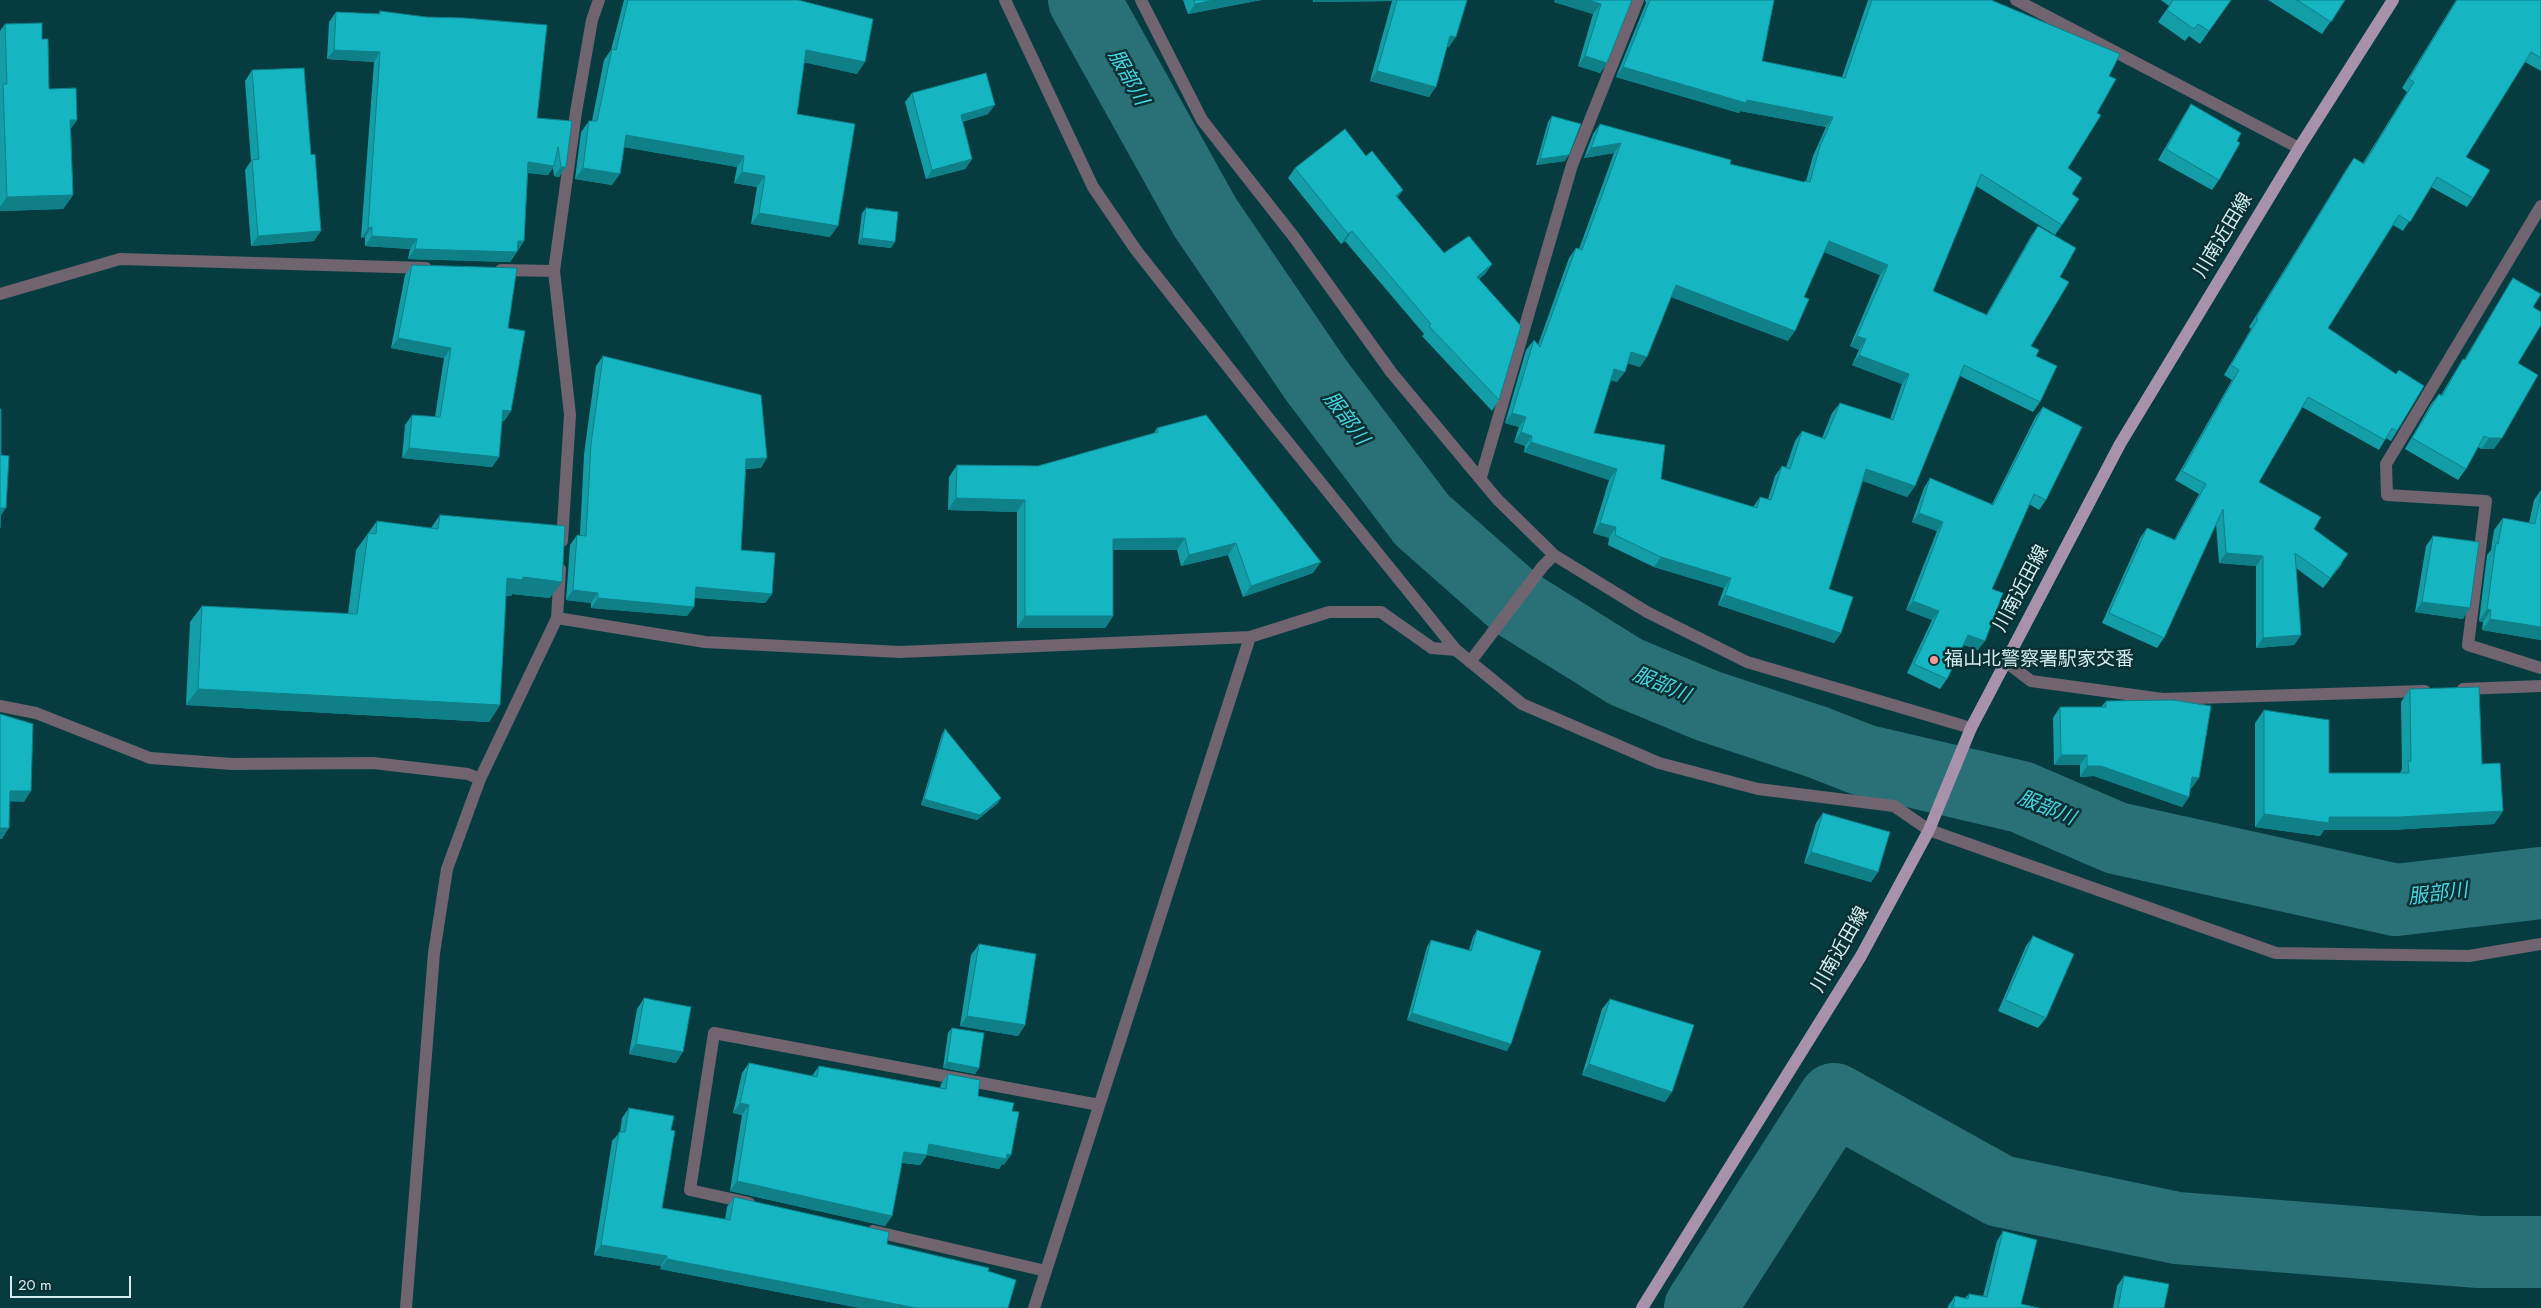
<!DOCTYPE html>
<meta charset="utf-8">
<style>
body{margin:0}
#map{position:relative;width:2541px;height:1308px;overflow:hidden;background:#063c40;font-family:Jost,sans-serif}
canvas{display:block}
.scale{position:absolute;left:10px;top:1276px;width:121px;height:22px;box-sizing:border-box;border:2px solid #d4edef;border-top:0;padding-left:6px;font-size:15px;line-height:18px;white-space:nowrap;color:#d4edef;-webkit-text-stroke:4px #0a3034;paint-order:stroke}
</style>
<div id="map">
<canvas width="2541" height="1308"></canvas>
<div class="scale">20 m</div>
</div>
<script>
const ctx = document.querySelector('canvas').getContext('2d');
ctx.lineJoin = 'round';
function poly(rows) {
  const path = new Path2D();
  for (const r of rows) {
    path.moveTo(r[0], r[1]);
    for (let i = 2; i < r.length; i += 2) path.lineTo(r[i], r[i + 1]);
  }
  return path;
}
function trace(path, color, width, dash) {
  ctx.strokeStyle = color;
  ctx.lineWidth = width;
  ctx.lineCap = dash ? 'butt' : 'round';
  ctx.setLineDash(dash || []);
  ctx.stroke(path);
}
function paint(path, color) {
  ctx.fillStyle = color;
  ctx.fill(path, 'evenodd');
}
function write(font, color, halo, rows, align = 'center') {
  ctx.font = font + ' Jost,"Noto Sans JP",sans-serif';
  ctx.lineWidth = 5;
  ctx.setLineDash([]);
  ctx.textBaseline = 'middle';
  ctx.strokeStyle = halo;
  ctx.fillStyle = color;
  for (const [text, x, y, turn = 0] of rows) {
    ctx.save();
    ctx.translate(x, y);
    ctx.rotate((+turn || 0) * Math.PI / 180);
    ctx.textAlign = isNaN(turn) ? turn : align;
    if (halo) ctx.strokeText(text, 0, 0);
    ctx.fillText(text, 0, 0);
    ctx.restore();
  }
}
const river = poly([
 [1084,0,1205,217,1316,380,1422,520,1517,604,1626,672,1708,706,1817,742,1863,760,2021,797,2116,838,2396,900,2541,883],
 [1700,1308,1834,1099,2000,1191,2177,1228,2479,1252,2541,1252]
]);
const minor = poly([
 [1005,0,1093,187,1136,250,1270,420,1456,650,1522,704,1659,763,1758,789,1894,806,1929,830,2276,953,2469,956,2541,944],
 [1141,0,1202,120,1294,237,1391,372,1497,499,1554,555,1647,612,1747,662,1971,728],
 [2016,0,2299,148],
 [2541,206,2386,464,2387,495,2486,501,2468,645,2541,668],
 [501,270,554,271],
 [0,294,120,259,426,268],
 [1481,477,1572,165,1638,0],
 [562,541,570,415,554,271,576,112,592,20,599,0],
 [557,618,705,642,900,652,1250,637,1329,612,1381,612,1432,648,1456,650],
 [2005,661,2031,681,2163,699,2425,691],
 [1470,662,1543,566,1554,555],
 [2463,689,2541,686],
 [0,706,36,713,150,758,232,764,373,763,468,774,480,779],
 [749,1203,690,1190,714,1033,1099,1105],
 [873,1231,1046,1271],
 [406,1308,434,953,447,869,480,779,557,618,560,569],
 [1034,1308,1250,637]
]);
const major = poly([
 [1642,1308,1861,956,1929,830,1971,728,2120,444,2299,148,2393,0]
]);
const wall = poly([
 [624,0,798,0,857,74,804,62,797,114,830,237,751,224,757,187,734,183,737,167,624,147,612,185,575,179,581,132,589,121,592,121,604,60,611,50],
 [1183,0,1261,0,1188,14],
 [1313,0,1467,0,1449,47,1447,47,1429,97,1370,81,1392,1,1313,2],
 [1555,0,1632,0,1607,63,1600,73,1578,66,1593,14,1554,2],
 [1645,0,1774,0,1762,61,1842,77,1868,0,1991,0,2109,76,2097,113,2068,168,2072,194,2062,225,2055,235,1976,186,1933,291,1986,315,2031,236,2038,226,2060,277,2031,346,2036,356,2040,402,2033,412,1960,376,1915,486,1907,497,1863,481,1829,589,1841,633,1834,643,1718,605,1724,588,1654,567,1608,545,1609,538,1593,533,1609,480,1524,452,1525,446,1514,442,1519,427,1505,423,1526,350,1534,340,1538,345,1569,258,1576,248,1579,249,1614,153,1584,158,1593,134,1600,124,1730,164,1804,182,1806,181,1813,156,1826,127,1740,111,1739,113,1616,77,1646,3],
 [1824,252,1880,275,1850,346,1859,350,1852,365,1902,384,1890,419,1840,403,1832,413,1822,438,1802,431,1795,441,1786,467,1782,466,1775,476,1768,499,1760,497,1753,507,1661,479,1594,433,1611,380,1617,382,1627,363,1640,367,1671,297,1788,341,1804,297],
 [2161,0,2231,0,2200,44,2189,36,2185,41,2158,22,2169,6],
 [2268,0,2345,0,2322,34],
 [2456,0,2541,0,2541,71,2525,62,2466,157,2473,198,2467,207,2431,187,2403,231,2393,225,2328,328,2397,431,2391,441,2386,438,2379,450,2302,407,2259,482,2314,529,2342,564,2323,588,2296,568,2301,635,2294,645,2256,648,2256,566,2219,563,2216,524,2164,638,2157,648,2102,623,2140,538,2147,528,2174,540,2199,494,2175,480,2232,380,2224,375,2251,329,2249,327,2347,168,2354,158,2363,163,2407,92,2402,88],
 [380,11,537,118,572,121,566,167,559,177,554,176,553,168,548,175,528,173,524,241,510,262,408,259,410,249,365,246,365,237,361,238,374,62,327,59,329,22,336,12,378,14],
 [5,24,42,39,49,89,77,120,71,128,73,195,63,209,0,211,0,31],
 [252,70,314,241,251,246,245,170,251,161,245,81],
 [912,93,988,114,962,122,972,159,965,169,926,179,905,102],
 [2191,104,2237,141,2219,180,2212,190,2158,160,2184,115],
 [1552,116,1565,161,1536,165,1548,122],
 [1295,168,1398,198,1444,253,1492,264,1485,274,1479,279,1499,400,1492,411,1422,336,1424,334,1345,241,1341,244,1288,178],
 [866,208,891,248,858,244,862,213],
 [412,265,508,328,511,411,504,421,502,421,499,457,492,467,402,458,405,425,412,415,435,417,444,358,391,348,405,275],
 [2513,278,2533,307,2518,363,2494,449,2481,449,2478,447,2466,469,2458,480,2405,449,2431,404,2439,394,2441,395,2456,370,2463,359,2464,360,2506,289],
 [603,356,761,468,746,469,741,550,772,594,765,603,695,598,687,616,591,608,591,603,566,600,570,545,577,535,580,535,584,454,596,366],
 [2043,407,2046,500,2039,510,2029,504,1992,589,1978,650,1964,645,1947,679,1940,689,1907,673,1932,620,1906,610,1937,531,1912,522,1924,488,1930,478,1992,504,2036,416],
 [1157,428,1313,573,1243,597,1228,555,1181,566,1177,550,1113,550,1113,616,1105,628,1017,628,1017,512,948,510,949,477,957,465,1038,466,1154,433],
 [2541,490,2541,640,2482,630,2483,622,2479,621,2487,555,2491,550,2494,530,2503,518,2529,523,2534,500],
 [440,515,550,598,512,594,511,596,506,596,500,705,489,722,186,705,190,622,202,606,348,614,356,550,377,521,431,528],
 [2433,536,2463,619,2415,612,2426,546],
 [2410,689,2482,764,2503,811,2494,824,2391,830,2324,830,2320,836,2255,827,2255,723,2264,710,2329,773,2400,773,2402,769,2401,702],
 [2106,701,2192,788,2190,788,2189,797,2182,807,2094,776,2080,777,2080,765,2054,765,2053,718,2060,707,2101,707],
 [945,729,998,803,977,820,921,805,942,734],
 [1823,813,1878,872,1871,882,1804,863,1816,823],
 [1477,930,1507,1051,1407,1020,1427,947,1431,940,1469,950,1473,937],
 [2033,936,2046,1018,2038,1028,1998,1011,2026,946],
 [979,944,1025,1025,1018,1036,960,1026,971,955],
 [644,998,676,1063,629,1054,637,1009],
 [1610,999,1665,1102,1582,1075,1602,1009],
 [952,1028,979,1068,975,1074,943,1068,948,1033],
 [749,1063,812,1076,819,1066,940,1088,941,1084,948,1074,978,1096,1004,1165,1002,1164,999,1169,927,1155,920,1165,902,1163,892,1216,885,1226,730,1191,742,1115,733,1113,742,1073],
 [629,1108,671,1130,662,1208,725,1220,727,1207,734,1197,887,1244,988,1271,1008,1308,860,1308,660,1269,661,1266,594,1255,612,1141,620,1132,622,1118],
 [2003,1231,2021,1304,2039,1308,1948,1308,1948,1306,1955,1296,1965,1298,1969,1294,1983,1296,1997,1241],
 [2124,1276,2164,1308,2113,1308,2117,1286]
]);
const shadedWall = poly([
 [1214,0,1261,0,1188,14,1195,4],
 [1314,0,1393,0,1392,1,1313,2],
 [1556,0,1588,0,1601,4,1593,14,1554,2],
 [1450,36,1456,37,1449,47,1443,46],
 [334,50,380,52,374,62,327,59],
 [806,50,865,62,857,74,798,61],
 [1585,56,1607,63,1600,73,1578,66],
 [1623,67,1833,117,1826,127,1740,111,1739,113,1616,77],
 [1377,71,1436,87,1429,97,1370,81],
 [995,105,988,114,954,124,961,115],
 [70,120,77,120,67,134],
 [626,135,744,156,737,167,618,146],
 [1621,143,1614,153,1584,158,1591,148],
 [1569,155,1565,161,1536,165,1540,159],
 [972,159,965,169,926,179,932,170],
 [528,162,554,166,548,175,521,172],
 [561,167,566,167,559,177,554,176],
 [583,168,620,174,612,185,575,179],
 [742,172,765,176,757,187,734,183],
 [1403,190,1396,200,1396,196],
 [73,195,63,209,0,211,0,207,7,197],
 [759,213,838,226,830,237,751,224],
 [372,227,365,237,361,238,368,228],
 [321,231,314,241,251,246,258,236],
 [1352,231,1345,241,1341,244,1348,234],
 [372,236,417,239,410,249,365,246],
 [862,238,895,242,891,248,858,244],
 [518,241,524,241,517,251],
 [1829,241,1888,265,1880,275,1822,251],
 [415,249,517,252,510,262,408,259],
 [1492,264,1485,274,1470,287,1477,277],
 [1676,285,1795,331,1788,341,1669,296],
 [1857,336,1866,339,1859,350,1850,346],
 [398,338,451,348,444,358,391,348],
 [1631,352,1647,357,1640,367,1624,362],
 [1859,355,1909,374,1902,384,1852,365],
 [1614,369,1625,372,1617,382,1607,379],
 [503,410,511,411,504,421,496,420],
 [1512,413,1526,417,1519,427,1505,423],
 [1521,432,1532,436,1525,446,1514,442],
 [2489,438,2502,438,2494,449,2481,449],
 [1531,442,1617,469,1609,480,1524,452],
 [409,448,499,457,492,467,402,458],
 [767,458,761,468,739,469,746,459],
 [1866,469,1915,486,1907,497,1859,479],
 [956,498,1025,500,1017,512,948,510],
 [1,508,6,508,0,517],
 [1919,513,1943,522,1937,531,1912,522],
 [1600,523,1616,527,1609,538,1593,533],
 [1185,538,1177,550,1105,550,1113,539],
 [1236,543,1228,555,1181,566,1189,555],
 [2226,553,2263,556,2256,566,2219,563],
 [1661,557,1731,578,1724,588,1654,567],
 [1321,562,1313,573,1243,597,1251,586],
 [523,577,562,582,550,598,512,594,511,596,495,595,507,578],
 [696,587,772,594,765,603,689,597],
 [573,590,598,593,591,603,566,600],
 [1725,595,1841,633,1834,643,1718,605],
 [598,598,694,607,687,616,591,608],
 [1913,601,1939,611,1932,620,1906,610],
 [2422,602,2470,608,2463,619,2415,612],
 [2487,609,2491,610,2483,622,2479,621],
 [1025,616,1113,616,1105,628,1017,628],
 [2490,619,2541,627,2541,640,2482,630],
 [1968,635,1985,641,1978,650,1962,644],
 [2301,635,2294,645,2256,648,2263,638],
 [198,689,500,705,489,722,186,705],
 [2061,755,2087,755,2080,765,2054,765],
 [2087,766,2101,766,2189,797,2182,807,2094,776,2080,777],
 [2192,777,2199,778,2192,788,2185,787],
 [10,791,31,791,24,802,2,801],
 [1001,798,998,803,977,820,921,805,924,799],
 [2503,811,2494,824,2391,830,2324,830,2320,836,2255,827,2264,814,2329,817],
 [0,828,9,828,2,839,0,839],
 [1811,852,1878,872,1871,882,1804,863],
 [1412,1013,1511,1044,1507,1051,1407,1020],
 [967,1016,1025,1025,1018,1036,960,1026],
 [636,1044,683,1052,676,1063,629,1054],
 [947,1062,979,1068,975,1074,943,1068],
 [1589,1064,1672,1092,1665,1102,1582,1075],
 [740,1103,749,1105,742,1115,733,1113],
 [929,1144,1007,1154,1011,1155,1004,1165,1002,1164,999,1169,922,1154],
 [904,1152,927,1155,920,1165,897,1162],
 [737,1181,892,1216,885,1226,730,1191],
 [601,1245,667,1256,661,1266,594,1255],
 [667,1259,916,1308,860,1308,660,1269]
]);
const building = poly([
 [628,0,798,0,873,19,865,62,806,50,797,114,855,124,838,226,759,213,765,176,742,172,744,156,626,135,620,174,583,168,589,121,597,121,612,49,616,50,628,0],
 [1194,0,1214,0,1195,4,1194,0],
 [1397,0,1467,0,1456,37,1450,36,1436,87,1377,71,1397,0],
 [1588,0,1632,0,1607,63,1585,56,1601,4,1588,0],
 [1650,0,1774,0,1762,61,1845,78,1872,0,1991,0,2120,54,2109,76,2116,79,2097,113,2101,115,2068,168,2082,178,2072,194,2079,199,2062,225,1981,174,1933,291,1987,315,2038,226,2076,248,2060,277,2069,282,2031,346,2039,350,2036,356,2057,366,2040,402,1964,365,1915,486,1866,469,1829,589,1853,597,1841,633,1725,595,1731,578,1661,557,1615,535,1616,527,1600,523,1617,469,1531,442,1532,436,1521,432,1526,417,1512,413,1534,340,1540,347,1576,248,1582,250,1621,143,1591,148,1600,124,1731,160,1730,164,1804,182,1805,181,1810,182,1820,146,1833,117,1747,100,1746,103,1623,67,1650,0],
 [1829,241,1888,265,1857,336,1866,339,1859,355,1909,374,1893,420,1840,403,1825,439,1802,431,1790,469,1782,466,1771,500,1760,497,1757,508,1661,479,1665,445,1594,433,1614,369,1625,372,1631,352,1647,357,1676,285,1795,331,1809,299,1804,297,1829,241],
 [2173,0,2231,0,2209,31,2198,24,2194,29,2167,10,2173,0],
 [2297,0,2345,0,2331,22,2297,0],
 [2457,0,2541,0,2541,58,2531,52,2466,157,2490,170,2473,198,2437,177,2410,222,2399,215,2328,328,2396,374,2399,370,2424,386,2397,431,2392,428,2385,440,2308,397,2259,482,2321,517,2314,529,2348,554,2330,578,2295,553,2301,635,2263,638,2263,556,2226,553,2223,509,2164,638,2109,613,2147,528,2175,540,2206,484,2182,471,2239,370,2231,365,2258,319,2256,318,2354,158,2364,164,2414,82,2409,79,2457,0],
 [380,11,426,17,464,18,547,25,537,118,572,121,566,167,561,167,558,147,554,166,528,162,524,241,518,241,517,252,415,249,417,239,372,236,372,227,368,228,380,52,334,50,336,12,380,14,380,11],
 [42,23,42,39,48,39,49,89,76,88,77,120,70,120,73,195,7,197,3,84,7,84,5,24,42,23],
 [304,68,311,155,315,154,321,231,258,236,252,160,259,159,252,70,304,68],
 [986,73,995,105,961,115,972,159,932,170,912,93,986,73],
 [2191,104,2241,133,2237,141,2240,143,2219,180,2166,149,2191,104],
 [1552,116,1581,124,1569,155,1540,159,1552,116],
 [1345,129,1366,156,1372,151,1403,190,1396,196,1444,253,1469,236,1492,264,1477,277,1521,326,1499,400,1429,326,1431,324,1352,231,1348,234,1295,168,1345,129],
 [866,208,898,212,895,242,862,238,866,208],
 [412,265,517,268,508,328,525,331,511,411,503,410,499,457,409,448,412,415,440,417,451,348,398,338,412,265],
 [2513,278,2541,294,2533,307,2541,312,2541,325,2518,363,2538,375,2502,438,2489,438,2484,436,2466,469,2412,438,2439,394,2442,396,2463,359,2465,360,2513,278],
 [603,356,761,395,767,458,746,459,741,550,775,553,772,594,696,587,694,607,598,598,598,593,573,590,577,535,586,536,591,444,603,356],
 [2043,407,2082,427,2046,500,2034,494,1992,589,2003,593,1985,641,1968,635,1947,679,1914,664,1939,611,1913,601,1943,522,1919,513,1930,478,1993,505,2043,407],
 [0,409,1,409,1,455,9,456,6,508,1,508,0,528,0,409],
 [1206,415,1321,562,1251,586,1236,543,1189,555,1185,538,1113,539,1113,616,1025,616,1025,500,956,498,957,465,1038,466,1158,432,1157,428,1206,415],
 [2541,494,2541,627,2490,619,2491,610,2487,609,2496,543,2498,544,2503,518,2535,524,2541,494],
 [440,515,565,526,562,582,523,577,522,580,507,578,500,705,198,689,202,606,357,614,368,533,376,534,377,521,438,529,440,515],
 [2433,536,2479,542,2470,608,2422,602,2433,536],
 [2479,687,2482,764,2500,763,2503,811,2400,817,2329,817,2329,823,2264,814,2264,710,2329,720,2329,773,2409,773,2408,761,2411,761,2410,689,2479,687],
 [2173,700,2211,706,2199,778,2192,777,2189,797,2101,766,2087,766,2087,755,2061,755,2060,707,2106,707,2106,701,2173,700],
 [0,714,33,724,31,791,10,791,9,828,0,828,0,714],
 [945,729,1001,798,980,815,924,799,945,729],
 [1823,813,1890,832,1878,872,1811,852,1823,813],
 [1477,930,1541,951,1511,1044,1412,1013,1431,940,1471,951,1477,930],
 [2033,936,2074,954,2046,1018,2005,1000,2033,936],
 [979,944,1036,954,1025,1025,967,1016,979,944],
 [644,998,691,1007,683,1052,636,1044,644,998],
 [1610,999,1694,1025,1672,1092,1589,1064,1610,999],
 [952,1028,984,1033,979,1068,947,1062,952,1028],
 [749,1063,817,1077,819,1066,946,1089,948,1074,980,1080,978,1096,1014,1103,1012,1111,1019,1112,1011,1155,1007,1154,1006,1159,929,1144,927,1155,904,1152,892,1216,737,1181,749,1105,740,1103,749,1063],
 [629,1108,674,1116,671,1130,675,1131,662,1208,730,1220,734,1197,889,1232,887,1244,989,1268,988,1271,1016,1280,1008,1308,916,1308,667,1259,667,1256,601,1245,619,1132,625,1132,629,1108],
 [2003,1231,2037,1240,2021,1304,2039,1308,1953,1308,1955,1296,1968,1299,1969,1294,1987,1297,2003,1231],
 [2124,1276,2169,1284,2164,1308,2118,1308,2124,1276]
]);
const markers = [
 [1934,660,5,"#f59b97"]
];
const streetNames = [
 ["川南近田線",2224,236,-59],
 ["川南近田線",2022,589,-62],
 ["川南近田線",1841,950,-60]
];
const poiNames = [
 ["福山北警察署駅家交番",1944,660]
];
const waterNames = [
 ["服部川",1127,78,61],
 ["服部川",1345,419,53],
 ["服部川",1661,686,23],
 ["服部川",2046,809,22],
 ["服部川",2438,895,-7]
];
trace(river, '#297177', 72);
trace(minor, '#6f6470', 12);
trace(major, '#a892ab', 12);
paint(wall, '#129da7');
paint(shadedWall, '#0f7f88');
paint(building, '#15b6c2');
trace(building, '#0f7f88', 1);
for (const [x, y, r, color] of markers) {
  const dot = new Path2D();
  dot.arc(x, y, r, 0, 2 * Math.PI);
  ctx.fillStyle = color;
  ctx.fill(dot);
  trace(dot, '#0a3034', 2);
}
write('19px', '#d4edef', '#0a3034', streetNames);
write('19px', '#d4edef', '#0a3034', poiNames, 'left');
write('italic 20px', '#4ad6e2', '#0a3034', waterNames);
</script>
